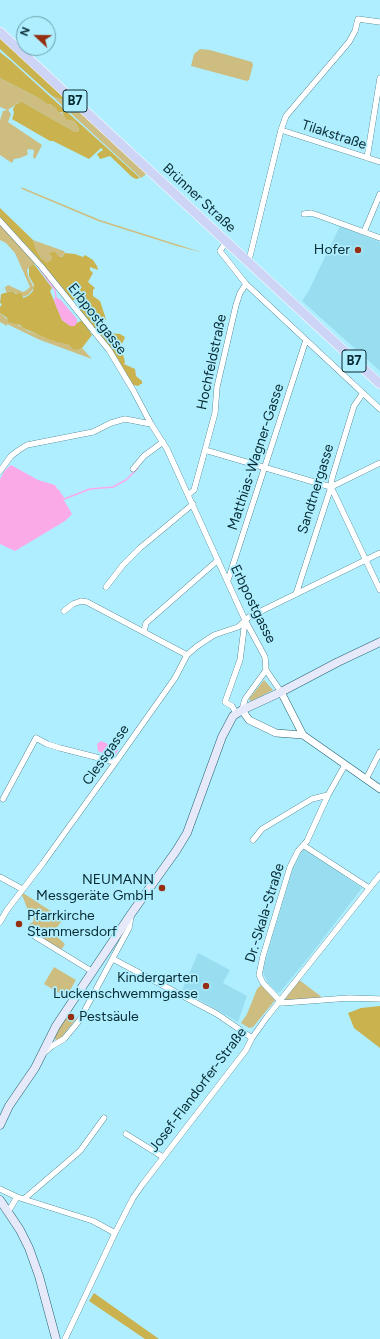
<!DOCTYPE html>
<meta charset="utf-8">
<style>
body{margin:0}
#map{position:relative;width:380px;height:1339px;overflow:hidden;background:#afeefe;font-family:Figtree,sans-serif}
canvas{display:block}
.north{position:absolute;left:16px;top:16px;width:40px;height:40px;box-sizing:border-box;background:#afeefe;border:1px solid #6ba0ac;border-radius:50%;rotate:292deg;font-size:11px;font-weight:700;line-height:16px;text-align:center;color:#062a32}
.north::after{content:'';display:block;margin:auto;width:14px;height:18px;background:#962e11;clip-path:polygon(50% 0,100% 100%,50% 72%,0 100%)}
</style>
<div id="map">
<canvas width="380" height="1339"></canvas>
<div class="north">N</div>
</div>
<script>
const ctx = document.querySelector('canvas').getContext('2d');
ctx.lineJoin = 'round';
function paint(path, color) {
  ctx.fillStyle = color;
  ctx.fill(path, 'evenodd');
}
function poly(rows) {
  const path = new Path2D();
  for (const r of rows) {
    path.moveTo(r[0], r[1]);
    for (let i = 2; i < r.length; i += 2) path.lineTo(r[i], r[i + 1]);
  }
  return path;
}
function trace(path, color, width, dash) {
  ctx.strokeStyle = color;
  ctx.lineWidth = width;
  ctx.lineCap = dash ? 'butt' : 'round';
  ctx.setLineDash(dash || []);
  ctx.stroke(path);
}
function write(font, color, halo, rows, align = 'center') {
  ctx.font = font + ' Figtree,sans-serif';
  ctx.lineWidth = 3.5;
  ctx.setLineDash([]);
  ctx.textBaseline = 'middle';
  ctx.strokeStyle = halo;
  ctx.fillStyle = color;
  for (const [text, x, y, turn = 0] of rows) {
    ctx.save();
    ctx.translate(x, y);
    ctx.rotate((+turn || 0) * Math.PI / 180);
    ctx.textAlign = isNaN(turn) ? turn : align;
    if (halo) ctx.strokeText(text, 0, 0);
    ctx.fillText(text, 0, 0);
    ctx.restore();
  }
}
const built = poly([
 [340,226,380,242,380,371,302,301,308,292],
 [304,848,362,888,309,957,280,992,278,993,267,982,263,972,264,965,294,864],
 [198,953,230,970,223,983,247,996,238,1022,182,990]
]);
const green = poly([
 [200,49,210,50,252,62,253,65,249,80,247,81,191,66,194,54],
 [0,78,37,97,47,104,50,103,51,106,56,108,69,120,75,122,79,129,78,132,75,132,24,103,18,103,8,110,11,114,8,122,42,145,35,159,33,157,34,150,28,149,27,152,28,153,27,155,20,158,14,159,12,163,0,155,0,120,3,111,7,110,0,107],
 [52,96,66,101,68,100,146,173,145,175,141,178],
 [21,187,100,220,204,253,177,246,98,221,22,189],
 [0,225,36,263,29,267,27,270,28,276,34,288,28,295,22,297,12,291,10,291,8,292,6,292,5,287,0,292,8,285,23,292,27,290,30,287,15,253,6,243,0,240],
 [33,240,61,250,64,251,65,253,61,257,58,257,55,253,50,255,52,257,52,259,47,264,41,258,36,249],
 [0,313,11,323,15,323,28,331,69,345,78,350,82,348,92,359,40,340,7,324,7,326,0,322],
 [264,680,273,690,251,701,249,699],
 [23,893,63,919,53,933,65,944,61,950,27,929,29,924,33,922,34,917,33,915,29,913,22,895],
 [54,967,76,980,66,997,44,984],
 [299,980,302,982,323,998,286,1001,285,999],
 [261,985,276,999,253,1027,249,1028,241,1023,247,1014,257,989],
 [68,1013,76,1019,60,1039,56,1040,54,1036]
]);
const forest = poly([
 [0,37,68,100,66,101,52,96,0,49],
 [0,52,11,61,140,178,136,179,132,177,110,156,100,159,97,154,103,150,101,148,89,159,53,141,50,141,12,119,14,113,13,109,15,105,21,102,24,103,75,132,78,132,79,129,75,122,66,119,62,112,58,112,56,108,53,107,50,104,47,104,37,97,0,78],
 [0,208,33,240,36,249,41,258,47,263,52,259,52,257,49,254,52,252,55,252,59,257,62,257,65,253,75,254,83,257,85,255,93,260,97,266,98,270,90,267,90,270,93,273,88,282,95,288,93,290,93,296,100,301,106,319,102,324,103,329,107,333,120,334,125,337,123,342,119,346,121,348,124,358,125,362,124,364,135,369,136,376,142,381,142,384,140,384,139,386,133,385,111,348,77,309,79,305,76,300,70,300,36,256,0,217],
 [34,264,52,288,50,291,62,320,66,323,75,324,82,320,92,335,82,348,78,350,73,349,69,345,51,340,23,328,20,325,8,322,7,318,0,313,0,307,2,304,0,303,1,294,12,291,16,294,21,293,23,298,28,296,33,291,34,285,29,276,29,267],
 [380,1006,380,1048,354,1028,348,1013,361,1008],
 [94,1293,159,1339,145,1339,89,1301]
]);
const water = poly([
 [55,297,60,299,77,319,77,322,75,326,70,326,62,320,54,301],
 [11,465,38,480,55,485,72,514,65,521,15,551,0,544,0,479,5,470],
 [101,741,117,748,118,751,115,755,107,755,98,751,97,744]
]);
const stream = poly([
 [38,266,55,290,56,297],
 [58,490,64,499,90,489,113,487,126,480,138,468]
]);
const minor = poly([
 [281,130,380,162],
 [367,158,380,78],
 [304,214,311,213,320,216,380,238],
 [0,221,41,266,109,350,133,390,151,424,167,449,245,620,265,657,266,670,264,673,245,699,242,710],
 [364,232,380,194],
 [226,242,220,251,246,284,380,409],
 [246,261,250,256,281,130,286,116,349,42,355,31,358,19,380,22],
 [205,450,331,487,380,463],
 [133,469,144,456,163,442],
 [0,471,11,456,19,450,27,445,93,432,111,423,125,419,151,424],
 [331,487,380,590],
 [188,495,194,490,205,450,215,413,217,387,236,305,240,293,246,284],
 [228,580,306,340],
 [106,587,123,565,140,548,193,504],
 [296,594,331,487,332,478,354,406,363,393],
 [64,611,73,604,81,601,87,602,187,655],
 [144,631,146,623,218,560],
 [266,670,281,692],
 [236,713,232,706,225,702,240,660,245,621],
 [345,765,328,795,307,841,298,851,290,867,263,956,259,975,263,983,282,1003,349,998,380,999],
 [366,779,380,752],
 [3,799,36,738,47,744,60,748,111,761,117,760],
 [253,840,262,829,312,799,328,795],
 [303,845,369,888],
 [0,877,22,889],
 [0,922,7,910,43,863,117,760,175,678,187,655,196,647,214,635,238,627,249,617,380,553],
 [31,934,93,972],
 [113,959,217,1014,252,1038],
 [44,1053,52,1046,64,1039,79,1021,129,928,131,916],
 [126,1134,163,1157],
 [0,1189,17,1197,93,1221,115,1233],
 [24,1199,80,1151,104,1118],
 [8,1212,17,1197],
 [65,1339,115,1233,133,1198,142,1185,246,1050,252,1038,267,1017,380,875]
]);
const tertiary = poly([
 [281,692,303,735,380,789],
 [242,710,249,720,276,733,303,735]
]);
const secondary = poly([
 [0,1125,9,1106,35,1068,56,1026,66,1011,131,914,176,851,187,833,222,737,233,716,242,710,281,692,338,662,380,642],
 [0,1200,20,1230,29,1248,39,1276,56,1339]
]);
const primary = poly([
 [0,32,380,384]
]);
const markers = [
 [358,250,4,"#962e11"],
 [162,888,4,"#962e11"],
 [19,924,4,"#962e11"],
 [206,986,4,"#962e11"],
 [71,1017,4,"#962e11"]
];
const shields = [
 [75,101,24],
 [354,361,24]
];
const shieldNames = [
 ["B7",75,101],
 ["B7",354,361]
];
const streetNames = [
 ["Tilakstraße",334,135,18],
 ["Brünner Straße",199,198,43],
 ["Erbpostgasse",97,319,52],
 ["Hochfeldstraße",212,362,-78],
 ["Matthias-Wagner-Gasse",256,457,-72],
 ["Sandtnergasse",316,489,-73],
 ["Erbpostgasse",253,604,64],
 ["Clessgasse",106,755,-55],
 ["Dr.-Skala-Straße",265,913,-73],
 ["Josef-Flandorfer-Straße",198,1090,-53]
];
const poiNames = [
 ["Hofer",350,250],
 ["NEUMANN",154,880],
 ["Messgeräte GmbH",154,896],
 ["Pfarrkirche",27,916,"left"],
 ["Stammersdorf",27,932,"left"],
 ["Kindergarten",198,978],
 ["Luckenschwemmgasse",198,994],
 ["Pestsäule",79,1017,"left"]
];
paint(built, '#99def0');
paint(green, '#cdbd80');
paint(forest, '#cab24f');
paint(water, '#fbaae8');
trace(stream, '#fbaae8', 1.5);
trace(minor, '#236270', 6);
trace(tertiary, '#236270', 8);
trace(secondary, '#236270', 9);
trace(primary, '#fff', 10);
trace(minor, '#fff', 5.5);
trace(tertiary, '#fff', 7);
trace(secondary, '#e6e9fa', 8);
trace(primary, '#cdd4f6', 9);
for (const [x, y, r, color] of markers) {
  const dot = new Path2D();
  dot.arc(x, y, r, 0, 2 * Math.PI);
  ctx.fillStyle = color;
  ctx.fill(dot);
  trace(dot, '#afeefe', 1.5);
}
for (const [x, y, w] of shields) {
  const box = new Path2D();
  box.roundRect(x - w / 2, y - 11, w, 22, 3);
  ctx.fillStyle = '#afeefe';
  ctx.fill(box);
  trace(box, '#062a32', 1);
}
write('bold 13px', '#062a32', null, shieldNames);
write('14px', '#062a32', '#afeefe', streetNames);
write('14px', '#062a32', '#afeefe', poiNames, 'right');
</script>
